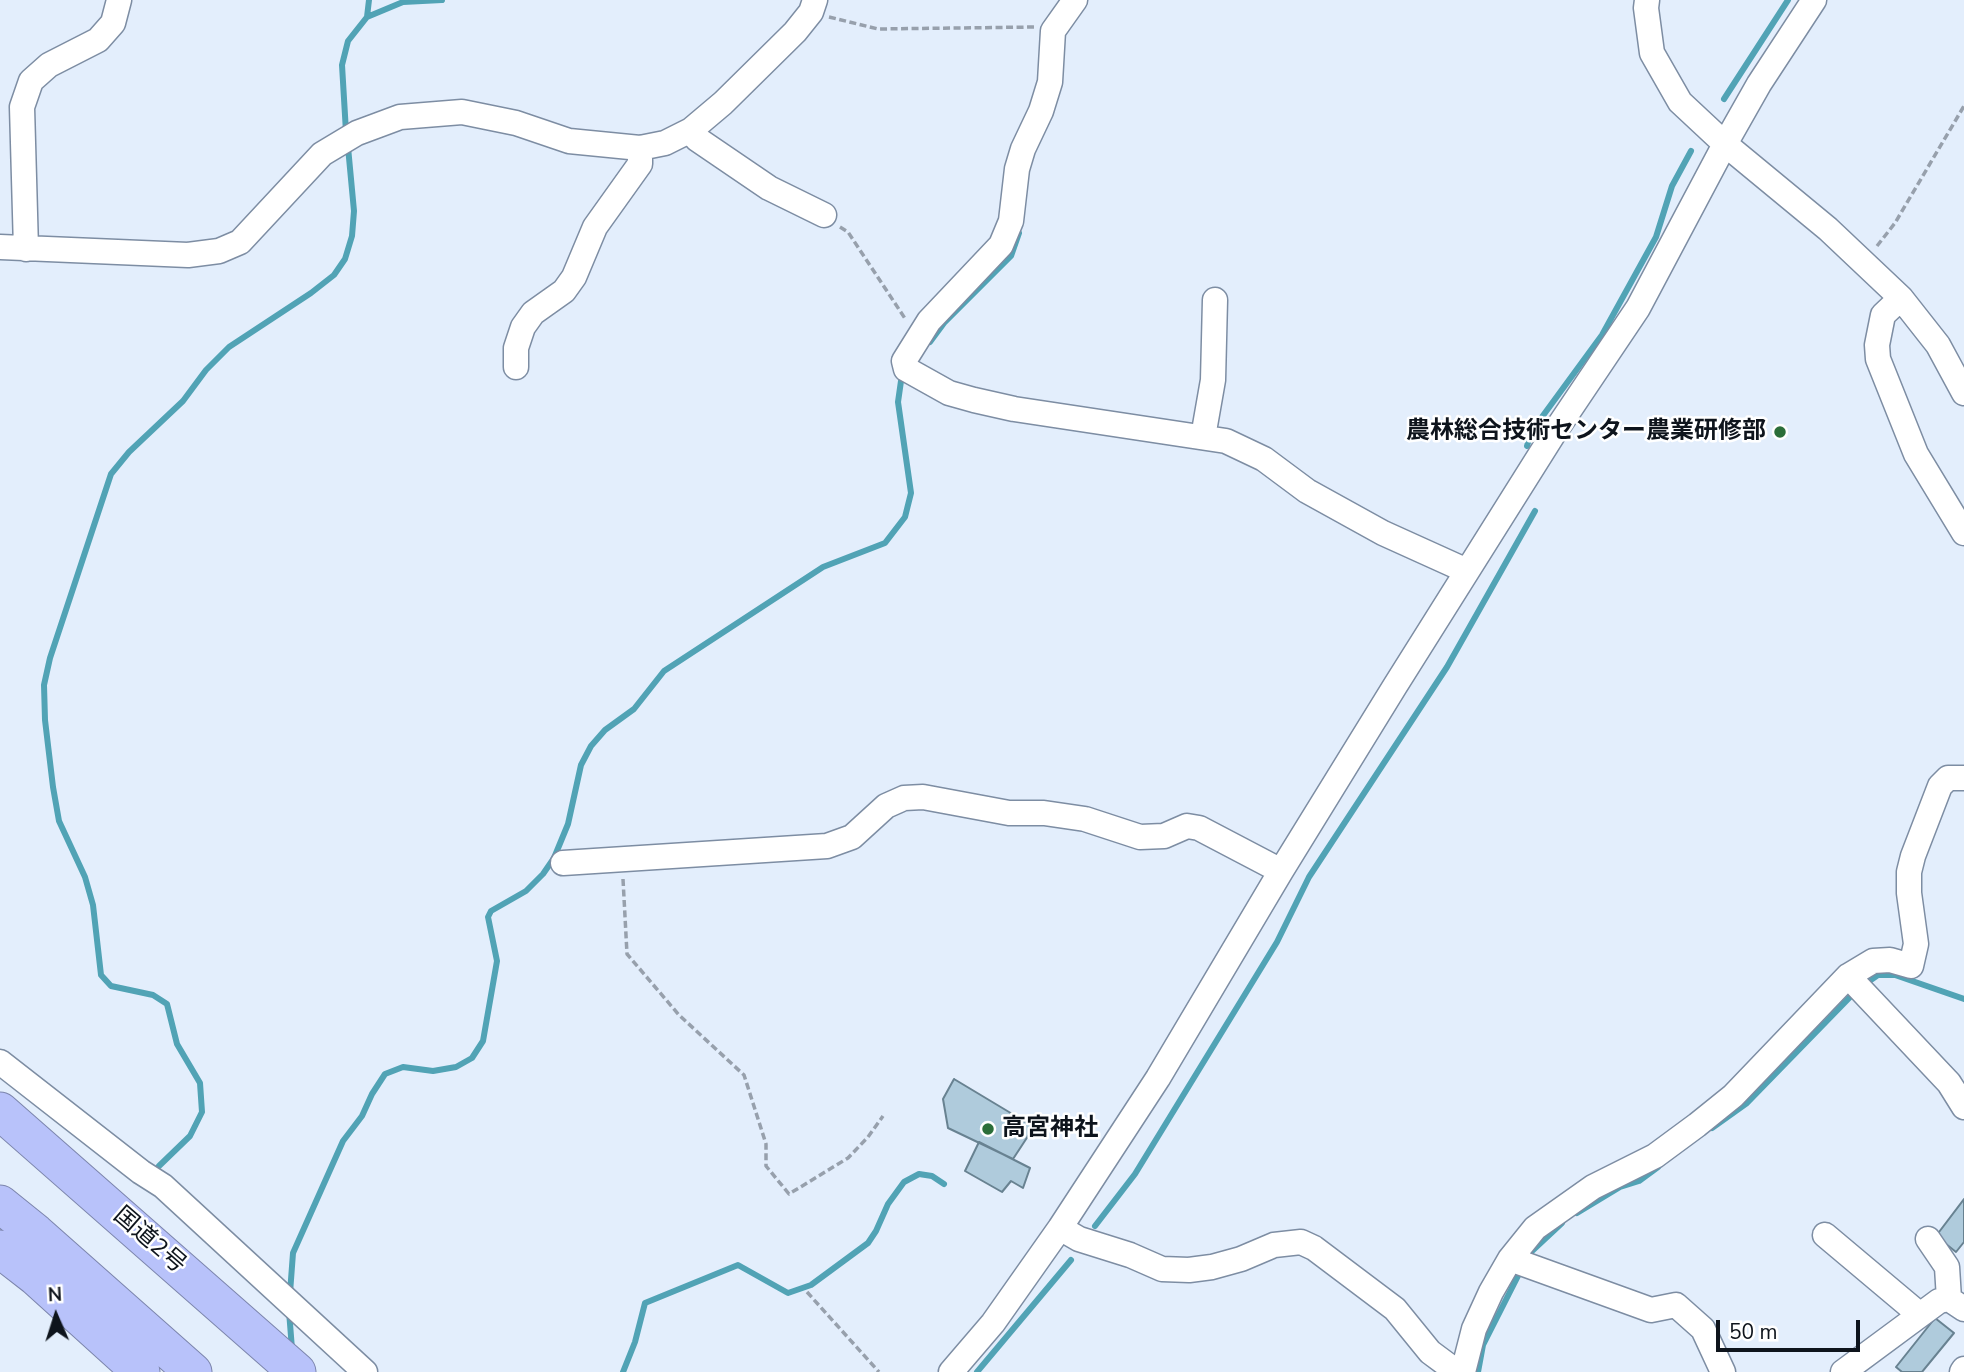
<!DOCTYPE html>
<meta charset="utf-8">
<style>
body{margin:0}
#map{position:relative;width:1964px;height:1372px;overflow:hidden;background:#e3eefc;font-family:"Nunito Sans",sans-serif}
canvas{display:block}
.north{position:absolute;left:21px;top:1281px;width:70px;height:70px;-webkit-text-stroke:5px #fff;paint-order:stroke;rotate:357deg;font-size:19px;font-weight:700;line-height:28px;text-align:center;color:#0e141c}
.north::after{content:'';display:block;margin:auto;width:24px;height:32px;background:#0e141c;clip-path:polygon(50% 0,100% 100%,50% 72%,0 100%)}
.scale{position:absolute;left:1716px;top:1320px;width:144px;height:32px;box-sizing:border-box;border:4px solid #0e141c;border-top:0;padding-left:9px;font-size:21px;line-height:24px;white-space:nowrap;color:#0e141c;-webkit-text-stroke:5px #fff;paint-order:stroke}
</style>
<div id="map">
<canvas width="1964" height="1372"></canvas>
<div class="north">N</div>
<div class="scale">50 m</div>
</div>
<script>
const ctx = document.querySelector('canvas').getContext('2d');
ctx.lineJoin = 'round';
function poly(rows) {
  const path = new Path2D();
  for (const r of rows) {
    path.moveTo(r[0], r[1]);
    for (let i = 2; i < r.length; i += 2) path.lineTo(r[i], r[i + 1]);
  }
  return path;
}
function trace(path, color, width, dash) {
  ctx.strokeStyle = color;
  ctx.lineWidth = width;
  ctx.lineCap = dash ? 'butt' : 'round';
  ctx.setLineDash(dash || []);
  ctx.stroke(path);
}
function paint(path, color) {
  ctx.fillStyle = color;
  ctx.fill(path, 'evenodd');
}
function write(font, color, halo, rows, align = 'center') {
  ctx.font = font + ' "Nunito Sans","Noto Sans JP",sans-serif';
  ctx.lineWidth = 5;
  ctx.setLineDash([]);
  ctx.textBaseline = 'middle';
  ctx.strokeStyle = halo;
  ctx.fillStyle = color;
  for (const [text, x, y, turn = 0] of rows) {
    ctx.save();
    ctx.translate(x, y);
    ctx.rotate((+turn || 0) * Math.PI / 180);
    ctx.textAlign = isNaN(turn) ? turn : align;
    if (halo) ctx.strokeText(text, 0, 0);
    ctx.fillText(text, 0, 0);
    ctx.restore();
  }
}
const stream = poly([
 [367,17,369,0],
 [1724,99,1788,0],
 [346,132,342,65,348,41,367,17,403,2,442,0],
 [930,342,944,323,1011,256,1019,233],
 [1527,446,1531,432,1602,335,1656,237,1672,186,1691,151],
 [1865,984,1878,975,1895,975,1964,999],
 [1712,1128,1747,1103,1856,991],
 [159,1166,190,1136,202,1112,200,1083,177,1044,167,1004,153,995,111,986,101,975,93,905,85,877,59,821,53,787,45,720,44,685,50,658,111,474,129,452,183,401,206,370,229,347,311,293,334,275,345,259,352,236,354,211,348,147],
 [1577,1213,1620,1187,1639,1181,1658,1167],
 [1095,1226,1135,1174,1277,942,1309,877,1447,667,1535,511],
 [1526,1260,1532,1251,1562,1223],
 [290,1293,293,1253,343,1141,362,1116,372,1094,385,1074,403,1067,433,1071,456,1067,472,1058,483,1041,497,961,488,917,491,911,526,891,543,874,554,858,568,824,581,765,591,746,605,730,634,709,664,671,823,567,885,543,905,517,911,493,898,402,901,381],
 [289,1311,292,1349],
 [623,1372,635,1342,645,1303,738,1265,788,1293,811,1285,868,1243,876,1231,888,1204,904,1182,919,1174,932,1176,944,1184],
 [977,1372,1071,1260],
 [1478,1372,1483,1345,1521,1270]
]);
const building = poly([
 [954,1079,1034,1127,1013,1159,948,1128,943,1099,954,1079],
 [979,1142,1030,1168,1023,1188,1011,1181,1002,1192,965,1171,979,1142],
 [1964,1199,1964,1242,1956,1252,1936,1236,1964,1199],
 [1935,1318,1954,1333,1922,1372,1902,1372,1896,1367,1935,1318]
]);
const path = poly([
 [829,17,878,29,1034,27],
 [840,227,848,232,906,320],
 [1877,246,1895,223,1964,106],
 [623,879,627,954,679,1015,744,1075,766,1144,766,1166,789,1194,848,1158,868,1137,883,1116],
 [807,1292,879,1372]
]);
const minor = poly([
 [1075,0,1053,31,1050,82,1041,111,1023,149,1017,169,1011,221,1001,245,929,321,904,361,906,369,949,393,974,400,1014,409,1226,441,1264,459,1307,491,1383,533,1467,571],
 [1647,0,1646,8,1652,53,1680,102,1725,144,1828,229,1901,298,1938,345,1964,393],
 [691,130,697,139,769,188,824,215],
 [0,247,188,255,219,251,240,242,322,154,357,133,400,117,462,112,516,123,569,141,640,148,665,143,691,130,723,103,795,32,811,12,815,0],
 [26,249,22,107,31,81,49,65,98,40,113,23,119,0],
 [1901,298,1883,315,1877,345,1878,359,1916,454,1964,533],
 [516,367,516,348,523,327,533,313,564,291,574,277,595,227,640,164,640,148],
 [1203,437,1213,380,1215,300],
 [563,863,827,846,852,837,886,806,904,798,923,797,1009,813,1044,813,1085,819,1140,837,1164,836,1187,826,1199,828,1281,871],
 [1848,976,1949,1083,1964,1107],
 [0,1062,141,1172,163,1186,365,1372],
 [1060,1228,1079,1239,1130,1255,1162,1269,1189,1270,1212,1267,1241,1259,1274,1245,1301,1242,1314,1248,1395,1309,1430,1352,1457,1372],
 [1825,1235,1919,1314],
 [1928,1239,1947,1267,1949,1299],
 [1510,1259,1651,1310,1676,1305,1703,1329,1723,1372],
 [951,1372,993,1323,1060,1228,1158,1078,1281,871,1395,686,1554,433,1638,308,1725,144,1759,84,1814,0],
 [1463,1372,1474,1329,1491,1292,1510,1259,1535,1228,1593,1187,1655,1156,1697,1125,1733,1096,1848,976,1873,961,1890,960,1911,966,1916,944,1909,893,1909,872,1913,856,1940,786,1948,778,1964,778],
 [1843,1372,1939,1301,1949,1299,1964,1309],
 [1962,1372,1964,1369]
]);
const highway = poly([
 [0,1111,297,1372],
 [0,1204,36,1233,193,1372],
 [0,1249,36,1277,141,1372]
]);
const markers = [
 [1780,432,7,"#2b6e39"],
 [988,1129,7,"#2b6e39"]
];
const poiNames = [
 ["農林総合技術センター農業研修部",1766,432],
 ["高宮神社",1002,1129,"left"]
];
const streetNames = [
 ["国道2号",149,1241,41]
];
trace(stream, '#51a3b5', 6);
paint(building, '#afcbdc');
trace(building, '#688291', 2);
trace(minor, '#7d8da3', 27);
trace(highway, '#7c85ac', 39);
trace(path, '#97a0ac', 3.5, [7, 3.5]);
trace(minor, '#fff', 24);
trace(highway, '#b8c2fa', 37);
for (const [x, y, r, color] of markers) {
  const dot = new Path2D();
  dot.arc(x, y, r, 0, 2 * Math.PI);
  ctx.fillStyle = color;
  ctx.fill(dot);
  trace(dot, '#fff', 2.5);
}
write('bold 24px', '#0e141c', '#fff', poiNames, 'right');
write('24px', '#0e141c', '#fff', streetNames);
</script>
